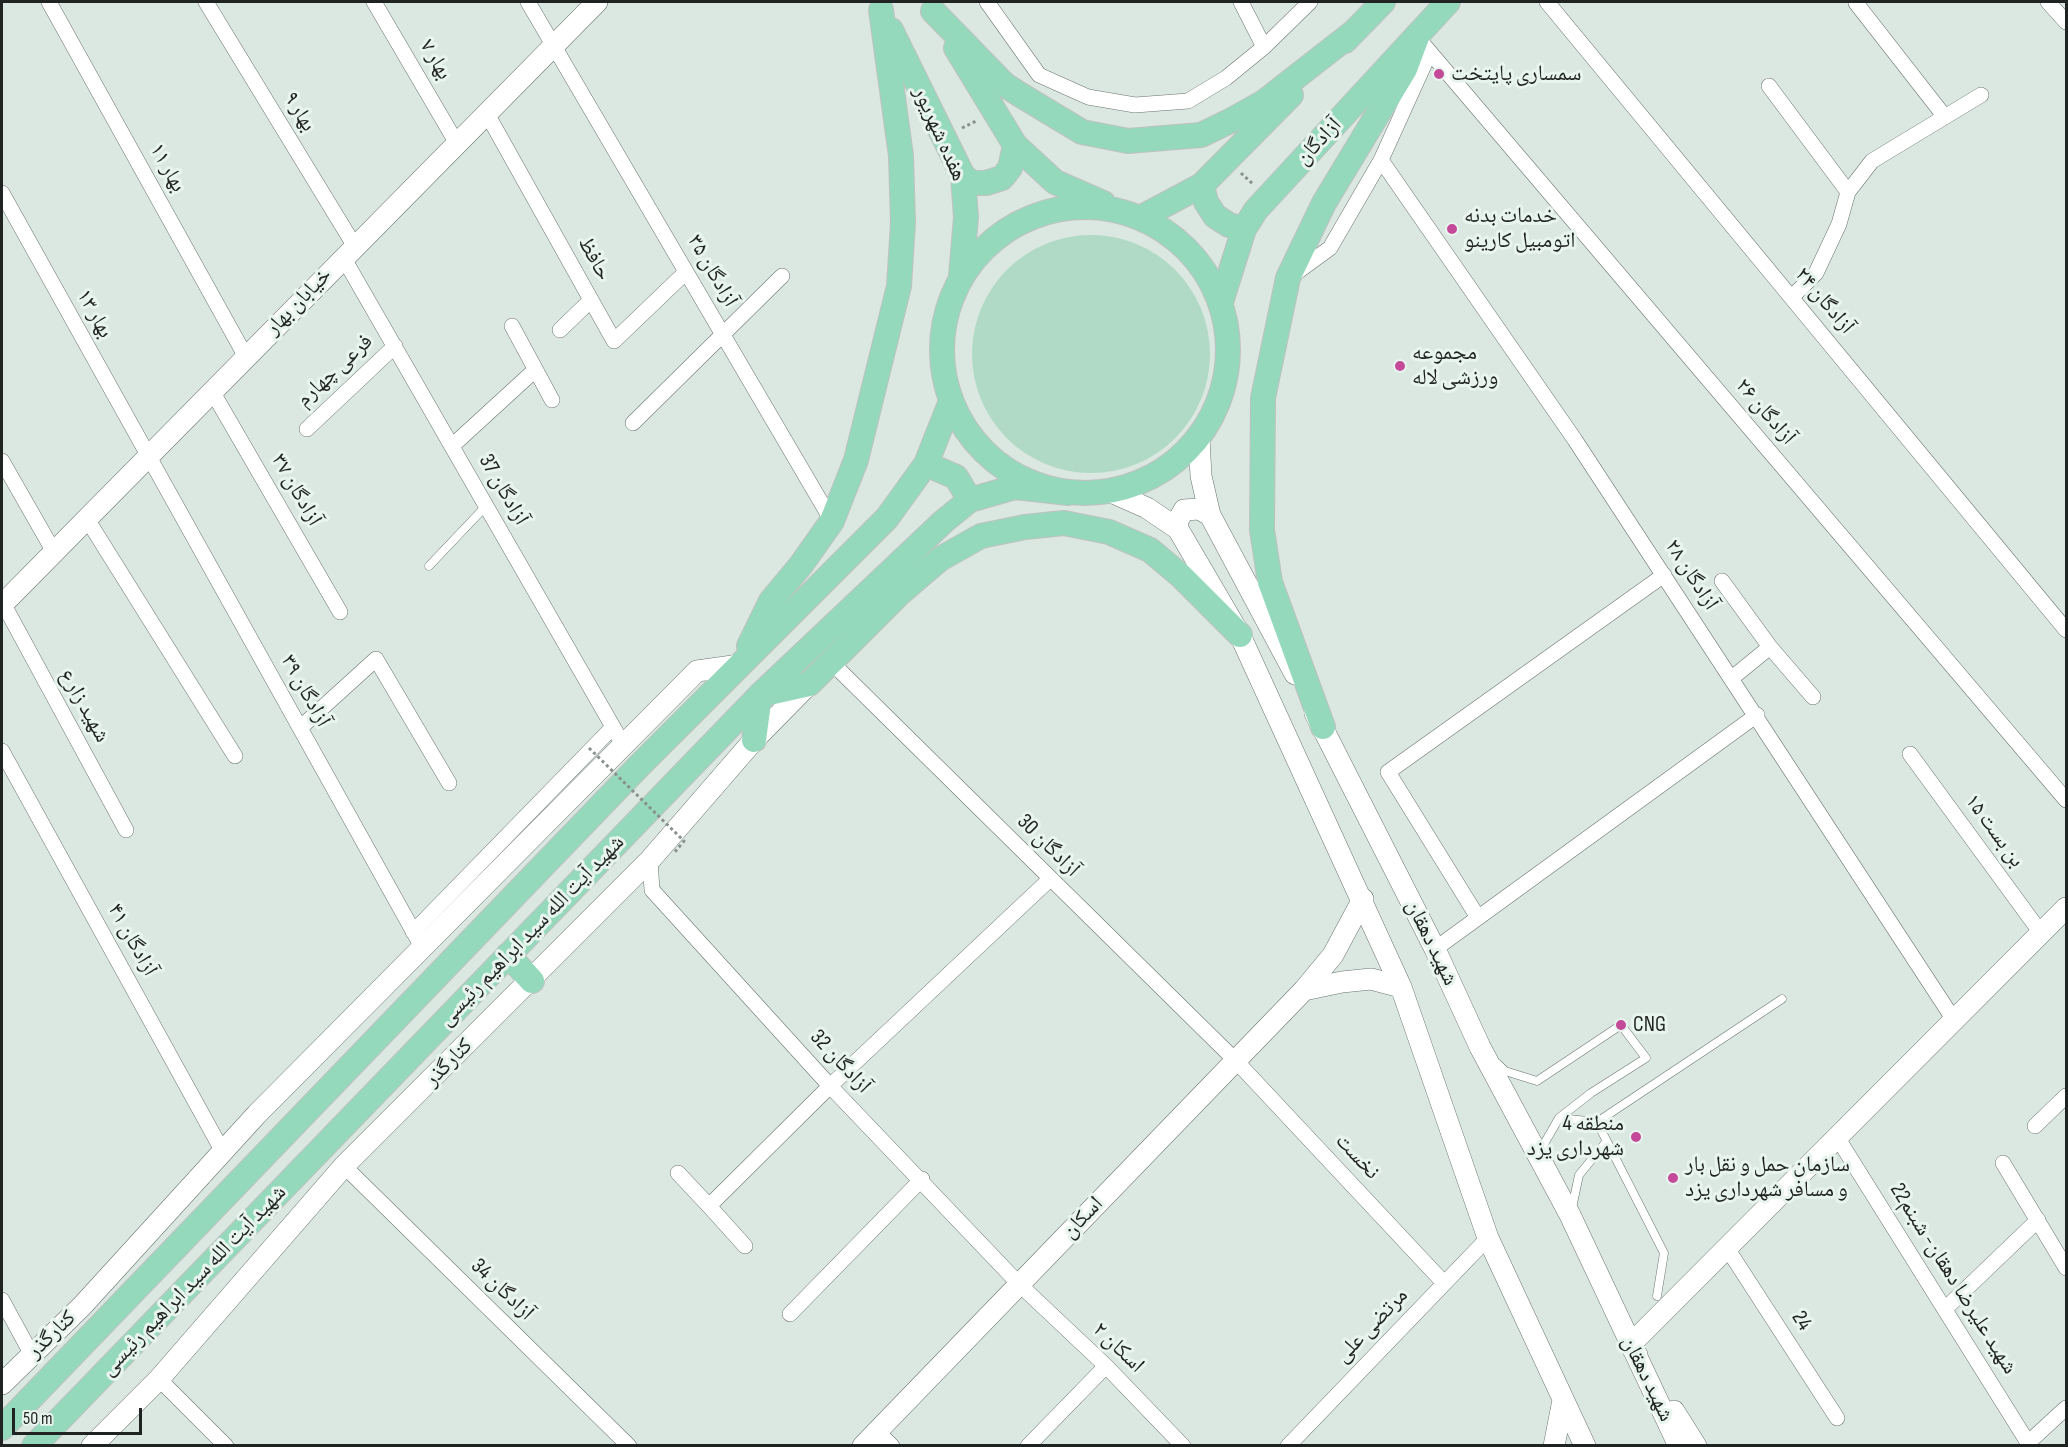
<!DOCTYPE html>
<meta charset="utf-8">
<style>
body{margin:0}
#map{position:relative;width:2068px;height:1447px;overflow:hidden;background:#dbe7e1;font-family:"Sofia Sans Condensed",sans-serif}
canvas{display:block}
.frame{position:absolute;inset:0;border:3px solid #1f2321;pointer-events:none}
.scale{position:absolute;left:12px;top:1408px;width:130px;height:27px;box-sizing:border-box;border:3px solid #1f2321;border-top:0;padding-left:8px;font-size:18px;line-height:21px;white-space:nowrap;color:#1f2321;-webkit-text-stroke:4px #e8f4ee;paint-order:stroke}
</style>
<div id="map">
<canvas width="2068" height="1447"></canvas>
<div class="frame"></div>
<div class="scale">50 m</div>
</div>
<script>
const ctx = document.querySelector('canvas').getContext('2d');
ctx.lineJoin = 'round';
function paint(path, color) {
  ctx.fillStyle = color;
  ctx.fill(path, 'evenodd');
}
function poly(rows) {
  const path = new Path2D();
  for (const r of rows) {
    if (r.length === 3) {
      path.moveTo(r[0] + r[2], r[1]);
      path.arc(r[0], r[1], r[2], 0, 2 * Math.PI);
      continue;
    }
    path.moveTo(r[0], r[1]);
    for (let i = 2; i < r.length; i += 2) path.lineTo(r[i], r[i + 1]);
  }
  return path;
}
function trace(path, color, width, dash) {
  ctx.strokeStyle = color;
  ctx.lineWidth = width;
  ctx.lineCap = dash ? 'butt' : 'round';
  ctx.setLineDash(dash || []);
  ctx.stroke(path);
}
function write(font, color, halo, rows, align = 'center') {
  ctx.font = font + ' "Sofia Sans Condensed","Noto Naskh Arabic",sans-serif';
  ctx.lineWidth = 6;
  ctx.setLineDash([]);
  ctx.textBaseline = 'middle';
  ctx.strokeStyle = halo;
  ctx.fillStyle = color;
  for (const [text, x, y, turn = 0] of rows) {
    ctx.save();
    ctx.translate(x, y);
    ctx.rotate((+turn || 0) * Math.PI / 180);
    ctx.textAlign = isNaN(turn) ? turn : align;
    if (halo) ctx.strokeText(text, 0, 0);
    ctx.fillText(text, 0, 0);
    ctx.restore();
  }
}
const green = poly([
 [1091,354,119]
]);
const path = poly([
 [962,128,978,120],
 [1241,173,1254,185]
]);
const lane = poly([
 [429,566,486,506],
 [1498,1064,1505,1071,1537,1081,1621,1025,1646,1058,1591,1093,1559,1118,1540,1151],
 [1559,1118,1597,1122,1664,1253,1657,1296],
 [1597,1122,1782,999],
 [1572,1208,1579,1175,1606,1142]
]);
const street = poly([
 [49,2,246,357],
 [206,2,354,245],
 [374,2,456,142],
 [528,2,832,521],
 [987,2,1039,75,1088,97,1135,105,1188,101,1226,78,1264,47,1310,2],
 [1241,2,1264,47],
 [1547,2,2066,630],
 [2048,2,2066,22],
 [1856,3,1945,117],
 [1417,37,2066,800],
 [1769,86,1848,192],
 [486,112,614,341,686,272],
 [1381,160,1575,440,1954,1020],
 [2,193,422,947],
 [343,257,624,746],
 [1293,275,1330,248,1381,160,1429,54],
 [1792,297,1816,273,1839,224,1848,192,1872,161,1981,95],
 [512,326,552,400],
 [560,330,591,300],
 [212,391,340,612],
 [633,423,782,276],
 [307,429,395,346],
 [452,446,535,370],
 [2,461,54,552],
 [87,519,235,756],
 [1722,581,1770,647,1732,678],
 [3,603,126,830],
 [1770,647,1813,697],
 [830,661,1236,1061,1444,1283],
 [300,728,376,659,449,783],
 [2,751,223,1152],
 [1910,754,2041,933],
 [650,860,652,890,830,1086,1019,1284,1106,1366,1183,1446],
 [1477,916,1388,772,1664,575],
 [413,932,613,727],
 [1435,949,1757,715],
 [2035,1126,2066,1096],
 [1837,1137,2030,1446],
 [2003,1163,2066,1268],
 [344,1166,629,1446],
 [678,1173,709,1206,830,1086,1049,880],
 [709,1206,745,1246],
 [1727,1248,1837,1418],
 [2,1300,32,1355],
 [1945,1309,2038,1220],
 [790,1314,922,1179],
 [159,1379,226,1446],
 [877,1431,892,1446],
 [2029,1442,2066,1408],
 [1028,1446,1106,1366],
 [1288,1446,1488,1238]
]);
const secondary = poly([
 [1199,438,1201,476,1210,515,1295,674],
 [1111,492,1147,508,1178,529,1240,635,1401,987,1488,1238,1585,1446],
 [1178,529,1177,522,1184,510,1199,509,1210,515],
 [2,605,597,2],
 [1315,713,1435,949,1480,1047,1570,1215,1679,1446],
 [1304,990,1342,982,1371,979,1401,987],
 [1637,1355,1630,1345,2066,908],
 [2,1384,82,1306,257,1114,697,671,740,665],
 [1674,1411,1696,1446],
 [92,1446,159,1379,344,1166,650,860,754,740,809,684],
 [863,1446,1304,990,1333,955,1363,899],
 [1554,1446,1563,1400]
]);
const primary = poly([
 [933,11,1005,85,1019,94,1082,132,1128,141,1201,135,1230,121,1264,102,1355,31],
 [891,30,963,176,966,217,961,276],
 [1345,41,1383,2],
 [956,48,1015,145,1055,182,1103,203],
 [963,176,972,183,986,183,1002,178,1010,168,1015,145],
 [1202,185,1206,202,1215,216,1229,225,1244,229],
 [1085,350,143],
 [1142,217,1202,185,1291,95],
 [1221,302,1244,229,1256,210,1448,2],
 [926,464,956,477,970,500],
 [749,646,771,601,801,565,832,521,856,460,899,286,903,223,901,156,881,10],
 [1323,727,1270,582,1262,530,1263,398,1288,278,1324,203,1405,69,1417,37],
 [754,740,760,695,809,684,898,595,940,559,981,536,1025,527,1064,523,1109,532,1150,550,1181,576,1240,635],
 [508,955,532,981],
 [2,1428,641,764,887,518,926,464,951,401],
 [34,1446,760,695,944,521,970,500,1015,487,1069,493]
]);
const pathBridge = poly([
 [589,748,684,841,674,853]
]);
const markers = [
 [1439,74,6,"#c54999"],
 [1452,229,6,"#c54999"],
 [1400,366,6,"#c54999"],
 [1621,1025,6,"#c54999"],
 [1636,1137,6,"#c54999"],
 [1673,1178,6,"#c54999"]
];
const streetNames = [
 ["بهار ۷",435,60,60],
 ["بهار ۹",299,112,59],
 ["هفده شهریور",939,134,66],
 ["آزادگان",1319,142,-47],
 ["بهار ۱۱",167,168,61],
 ["حافظ",594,259,61],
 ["آزادگان ۳۵",712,271,60],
 ["۲۴ آزادگان",1824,301,50],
 ["خیابان بهار",299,302,-46],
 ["بهار ۱۳",94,314,61],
 ["فرعی چهارم",335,371,-43],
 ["۲۶ آزادگان",1765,412,49],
 ["آزادگان ۳۷",296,490,60],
 ["آزادگان 37",503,490,60],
 ["۲۸ آزادگان",1691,575,57],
 ["آزادگان ۳۹",305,691,61],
 ["شهید زارع",84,706,61],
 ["بن بست ۱۵",1994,831,54],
 ["آزادگان 30",1048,846,45],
 ["شهید آیت الله سید ابراهیم رئیسی",532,931,-46],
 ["آزادگان ۴۱",132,940,61],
 ["شهید دهقان",1431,943,64],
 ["آزادگان 32",840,1062,47],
 ["کنارگذر",449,1063,-45],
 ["نخست",1357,1157,47],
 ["اسکان",1083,1218,-46],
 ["شهید علیرضا دهقان- شبنم22",1953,1279,58],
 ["شهید آیت الله سید ابراهیم رئیسی",194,1281,-46],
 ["آزادگان 34",502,1290,44],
 ["24",1801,1321,57],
 ["مرتضی علی",1372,1326,-46],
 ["کنارگذر",52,1335,-44],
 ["اسکان ۲",1118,1348,44],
 ["شهید دهقان",1647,1379,64]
];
const poiNames = [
 ["سمساری پایتخت",1451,74],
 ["خدمات بدنه",1464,216],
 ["اتومبیل کارینو",1464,241],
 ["مجموعه",1412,353],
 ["ورزشی لاله",1412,378],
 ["CNG",1633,1025],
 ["منطقه 4",1624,1124,"right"],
 ["شهرداری یزد",1624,1149,"right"],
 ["سازمان حمل و نقل بار",1685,1165],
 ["و مسافر شهرداری یزد",1685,1190]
];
paint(green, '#b0dac5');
trace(lane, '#6a756f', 9);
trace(street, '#6a756f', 16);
trace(secondary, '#6a756f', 22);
trace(primary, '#c0c1c1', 26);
trace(path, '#89918d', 3, [3, 3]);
trace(lane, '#fff', 8);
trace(street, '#fff', 15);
trace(secondary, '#fff', 21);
trace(primary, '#95d9bd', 24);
trace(pathBridge, '#89918d', 3, [3, 3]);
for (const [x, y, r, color] of markers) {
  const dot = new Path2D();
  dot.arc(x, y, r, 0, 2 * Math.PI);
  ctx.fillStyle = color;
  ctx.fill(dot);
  trace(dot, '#e8f4ee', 2);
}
write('22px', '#1f2321', '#e8f4ee', streetNames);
write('22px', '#1f2321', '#e8f4ee', poiNames, 'left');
</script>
